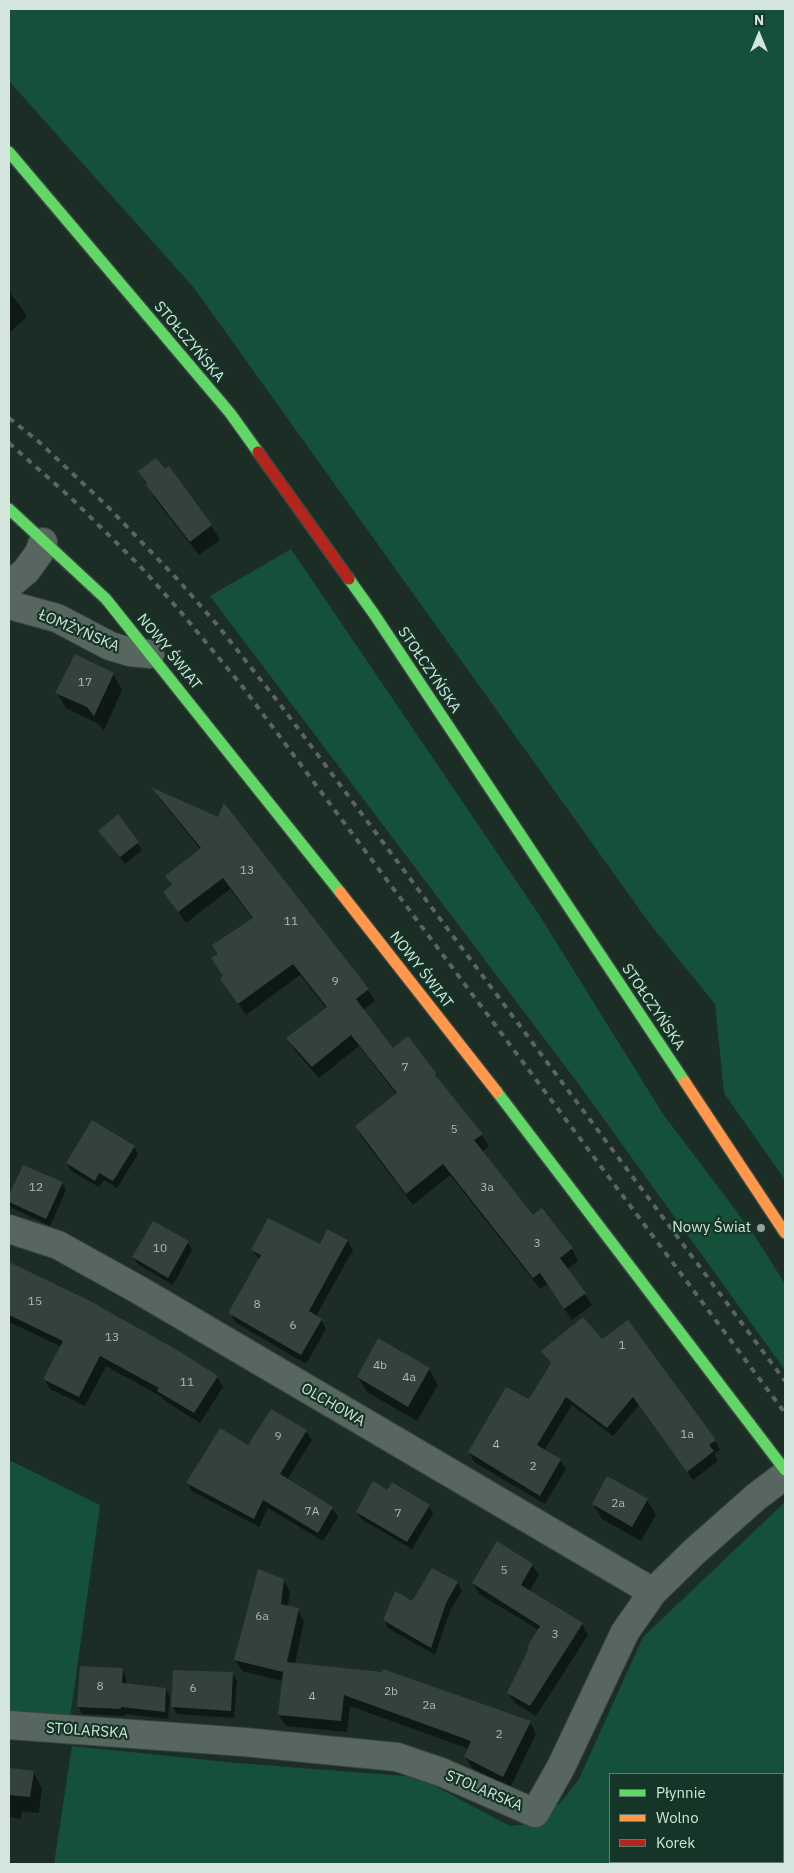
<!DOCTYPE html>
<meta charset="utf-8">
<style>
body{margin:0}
#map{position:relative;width:794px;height:1873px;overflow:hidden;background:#1c2d26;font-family:"IBM Plex Sans",sans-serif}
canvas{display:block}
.frame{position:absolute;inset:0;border:10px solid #d3e5dc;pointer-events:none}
.legend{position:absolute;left:609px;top:1773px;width:175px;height:90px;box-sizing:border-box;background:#143527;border:1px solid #607b6f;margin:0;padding:6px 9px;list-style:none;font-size:15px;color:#d3e5dc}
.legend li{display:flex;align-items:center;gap:10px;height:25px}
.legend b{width:25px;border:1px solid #607b6f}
.north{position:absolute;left:734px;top:10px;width:50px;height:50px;-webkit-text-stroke:4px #143527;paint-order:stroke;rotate:0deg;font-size:14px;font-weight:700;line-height:20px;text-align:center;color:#d3e5dc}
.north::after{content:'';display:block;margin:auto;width:18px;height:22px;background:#d3e5dc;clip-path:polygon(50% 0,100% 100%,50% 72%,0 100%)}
</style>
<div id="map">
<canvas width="794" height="1873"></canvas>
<div class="frame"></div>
<ul class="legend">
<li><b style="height:6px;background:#63d668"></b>Płynnie</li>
<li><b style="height:6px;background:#ff974d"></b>Wolno</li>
<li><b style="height:6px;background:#b3261e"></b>Korek</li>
</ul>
<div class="north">N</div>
</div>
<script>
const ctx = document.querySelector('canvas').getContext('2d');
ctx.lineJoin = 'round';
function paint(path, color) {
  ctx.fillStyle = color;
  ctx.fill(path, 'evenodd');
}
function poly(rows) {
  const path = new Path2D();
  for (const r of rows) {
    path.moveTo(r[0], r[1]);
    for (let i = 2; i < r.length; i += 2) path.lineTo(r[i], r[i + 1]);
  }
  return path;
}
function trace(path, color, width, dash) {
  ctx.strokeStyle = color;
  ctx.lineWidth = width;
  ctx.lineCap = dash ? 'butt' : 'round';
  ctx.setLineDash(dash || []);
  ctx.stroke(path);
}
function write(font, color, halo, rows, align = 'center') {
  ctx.font = font + ' "IBM Plex Sans",sans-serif';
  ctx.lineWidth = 4.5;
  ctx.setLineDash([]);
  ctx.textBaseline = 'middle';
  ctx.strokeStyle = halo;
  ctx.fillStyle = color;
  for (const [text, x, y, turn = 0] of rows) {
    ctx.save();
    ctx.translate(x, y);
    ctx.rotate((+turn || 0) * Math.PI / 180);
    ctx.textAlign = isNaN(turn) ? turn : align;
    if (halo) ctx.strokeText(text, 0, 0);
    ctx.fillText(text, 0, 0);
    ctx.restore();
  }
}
const green = poly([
 [9,9,785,9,785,1180,724,1093,715,1004,650,924,194,288,9,81],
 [291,549,538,913,663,1114,753,1233,785,1284,785,1370,577,1082,210,596],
 [9,1460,100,1505,70,1718,9,1711],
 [785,1502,785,1864,54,1864,72,1746,237,1763,418,1777,510,1826,537,1823,562,1801,579,1779,643,1637],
 [610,1774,783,1774,783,1862,610,1862]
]);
const shadow = poly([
 [9,292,21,307,27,317,9,333],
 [140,472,211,525,220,540,199,555,155,499],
 [113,674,122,690,104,730,97,723,66,708,57,693],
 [154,789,368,990,375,1001,363,1010,392,1050,435,1074,442,1086,482,1135,489,1146,482,1152,533,1217,542,1210,572,1249,578,1261,567,1269,592,1305,572,1320,547,1284,540,1289,450,1175,413,1205,363,1139,356,1127,397,1095,359,1046,319,1078,295,1050,288,1038,327,1009,300,975,246,1015,221,979,224,977,219,955,253,919,230,889,186,923,164,892,172,887,166,876,201,850,160,799],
 [118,816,142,850,125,864,100,831],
 [134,1146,138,1154,117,1188,104,1180,99,1187,71,1171,67,1163],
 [24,1166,62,1183,66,1190,50,1226,12,1208,9,1203,9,1198],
 [327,1231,348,1241,353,1250,316,1316,321,1319,326,1329,306,1364,235,1322,230,1313,260,1260,252,1250,320,1246],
 [188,1242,192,1250,173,1285,138,1264,133,1257],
 [15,1267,217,1377,223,1387,200,1423,165,1401,162,1397,106,1366,85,1406,50,1389,44,1379,62,1347,9,1322,9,1279],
 [602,1341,715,1441,720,1450,714,1454,718,1461,693,1480,639,1405,613,1436,572,1405,544,1451,560,1460,566,1469,545,1504,474,1462,469,1452,529,1401,551,1364,543,1351],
 [429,1369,438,1385,417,1421,367,1392,358,1377],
 [306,1431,312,1440,287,1480,332,1508,338,1517,323,1541,268,1508,259,1527,192,1491,187,1483],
 [647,1500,656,1515,641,1541,602,1519,593,1504],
 [429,1506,433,1514,412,1549,361,1519,357,1512],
 [532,1565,539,1575,529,1592,582,1624,588,1635,536,1716,515,1703,508,1693,530,1650,528,1647,539,1630,479,1594,473,1583],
 [432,1569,458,1583,462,1591,450,1611,435,1655,388,1628,384,1620,412,1603],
 [283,1580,290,1591,288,1607,298,1610,304,1621,295,1664,530,1722,536,1734,510,1788,472,1768,465,1757,469,1749,350,1706,347,1732,286,1726,279,1715,283,1681,242,1671,235,1660],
 [122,1669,126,1677,126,1685,166,1689,170,1697,168,1719,125,1714,125,1716,82,1714,78,1706],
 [232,1673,237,1681,234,1718,177,1714,173,1707],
 [9,1769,33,1772,42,1788,39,1813,22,1811,21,1819,9,1817]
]);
const building = poly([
 [156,458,165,469,169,466,212,525,190,542,145,484,147,483,138,471],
 [75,654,114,673,94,716,87,707,55,693],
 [151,787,218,817,224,803,369,989,356,999,393,1048,408,1036,436,1073,435,1075,483,1134,474,1140,533,1215,542,1208,573,1248,560,1258,586,1293,564,1309,540,1273,533,1278,443,1164,406,1194,355,1126,397,1093,351,1035,312,1067,286,1038,327,1007,293,964,238,1004,220,979,223,976,211,958,218,954,212,945,253,918,223,878,178,912,163,892,172,885,165,876,201,848],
 [118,814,139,842,120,857,98,831],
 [92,1120,135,1146,113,1181,99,1173,95,1181,66,1163],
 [23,1165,63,1182,46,1219,9,1202,9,1195],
 [268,1218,320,1244,327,1229,348,1240,309,1311,322,1319,301,1355,228,1313,261,1255,251,1250],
 [153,1221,189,1241,168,1278,132,1257],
 [9,1262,90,1301,177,1350,218,1376,194,1413,157,1391,159,1388,100,1356,79,1397,43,1379,63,1341,9,1315],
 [583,1317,602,1339,628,1320,716,1440,709,1445,714,1451,687,1472,633,1397,607,1428,566,1397,537,1445,561,1459,540,1496,468,1452,506,1387,529,1399,551,1363,541,1351],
 [378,1338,430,1368,408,1407,357,1377],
 [271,1409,307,1430,280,1474,333,1507,318,1533,263,1500,254,1519,186,1483,220,1428,248,1445],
 [607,1476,648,1499,632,1527,592,1504],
 [373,1481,387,1490,392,1482,430,1505,407,1542,356,1512],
 [497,1541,533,1564,521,1585,583,1623,530,1706,507,1693,529,1648,527,1647,540,1626,472,1583],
 [432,1568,458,1582,446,1603,431,1648,383,1620,395,1591,412,1601],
 [258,1569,284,1579,281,1604,299,1608,287,1662,382,1672,383,1669,531,1721,503,1777,464,1757,471,1741,344,1695,341,1721,278,1715,283,1672,234,1660],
 [80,1666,123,1668,122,1683,166,1688,165,1712,121,1707,121,1709,77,1707],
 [173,1670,233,1672,231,1711,171,1707],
 [9,1768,34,1771,30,1797,9,1795]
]);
const street = poly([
 [9,585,26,571,39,553,43,542],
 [9,605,57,618,110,646,130,652,150,654],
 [9,1229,58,1245,139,1290,653,1592],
 [9,1725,244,1742,397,1757,441,1772,535,1813,561,1767,625,1632,653,1592,695,1551,756,1497,785,1475]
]);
const fast = poly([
 [9,152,230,413,258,452],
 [9,509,106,599,340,892],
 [349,579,374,614,685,1082],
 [497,1092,785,1470]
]);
const slow = poly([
 [340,892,497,1092],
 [685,1082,785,1233]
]);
const jam = poly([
 [258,452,349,579]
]);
const rail = poly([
 [9,418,38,441,106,505,179,581,219,627,279,703,785,1381],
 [9,443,71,498,139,565,180,611,242,686,785,1413]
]);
const markers = [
 [761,1228,5,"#93a59c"]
];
const numberNames = [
 ["17",85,683],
 ["13",247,871],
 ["11",291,922],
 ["9",335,982],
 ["7",405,1068],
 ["5",454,1130],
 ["12",36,1188],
 ["3a",487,1188],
 ["3",537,1244],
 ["10",160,1249],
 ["15",35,1302],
 ["8",257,1305],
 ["6",293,1326],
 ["13",112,1338],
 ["1",622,1346],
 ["4b",380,1366],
 ["4a",409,1378],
 ["11",187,1383],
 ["1a",687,1435],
 ["9",278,1437],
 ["4",496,1445],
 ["2",533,1467],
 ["2a",618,1504],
 ["7A",312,1512],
 ["7",398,1514],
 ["5",504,1571],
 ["6a",262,1617],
 ["3",555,1635],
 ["8",100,1687],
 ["6",193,1689],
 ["2b",391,1692],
 ["4",312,1697],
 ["2a",429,1706],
 ["2",499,1735]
];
const streetNames = [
 ["STOŁCZYŃSKA",189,342,50],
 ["ŁOMŻYŃSKA",79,631,23],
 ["NOWY ŚWIAT",169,652,51],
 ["STOŁCZYŃSKA",429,670,56],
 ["NOWY ŚWIAT",421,970,52],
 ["STOŁCZYŃSKA",653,1007,56],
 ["OLCHOWA",333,1405,30],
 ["STOLARSKA",87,1731,4],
 ["STOLARSKA",484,1791,23]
];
const poiNames = [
 ["Nowy Świat",751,1228]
];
paint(green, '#15503a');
paint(shadow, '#0007');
paint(building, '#33423b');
trace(street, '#394740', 30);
trace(fast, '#394740', 14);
trace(slow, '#394740', 14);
trace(jam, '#394740', 14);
trace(street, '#586660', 28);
trace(fast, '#63d668', 11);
trace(slow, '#ff974d', 11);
trace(jam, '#b3261e', 11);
trace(rail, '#586560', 4, [6, 6]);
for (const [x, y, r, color] of markers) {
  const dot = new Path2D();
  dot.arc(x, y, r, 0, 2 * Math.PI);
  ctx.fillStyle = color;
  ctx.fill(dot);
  trace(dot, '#143527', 2);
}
write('12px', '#abbcb4', null, numberNames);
write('15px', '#d3e5dc', '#143527', streetNames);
write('15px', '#d3e5dc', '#143527', poiNames, 'right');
</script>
